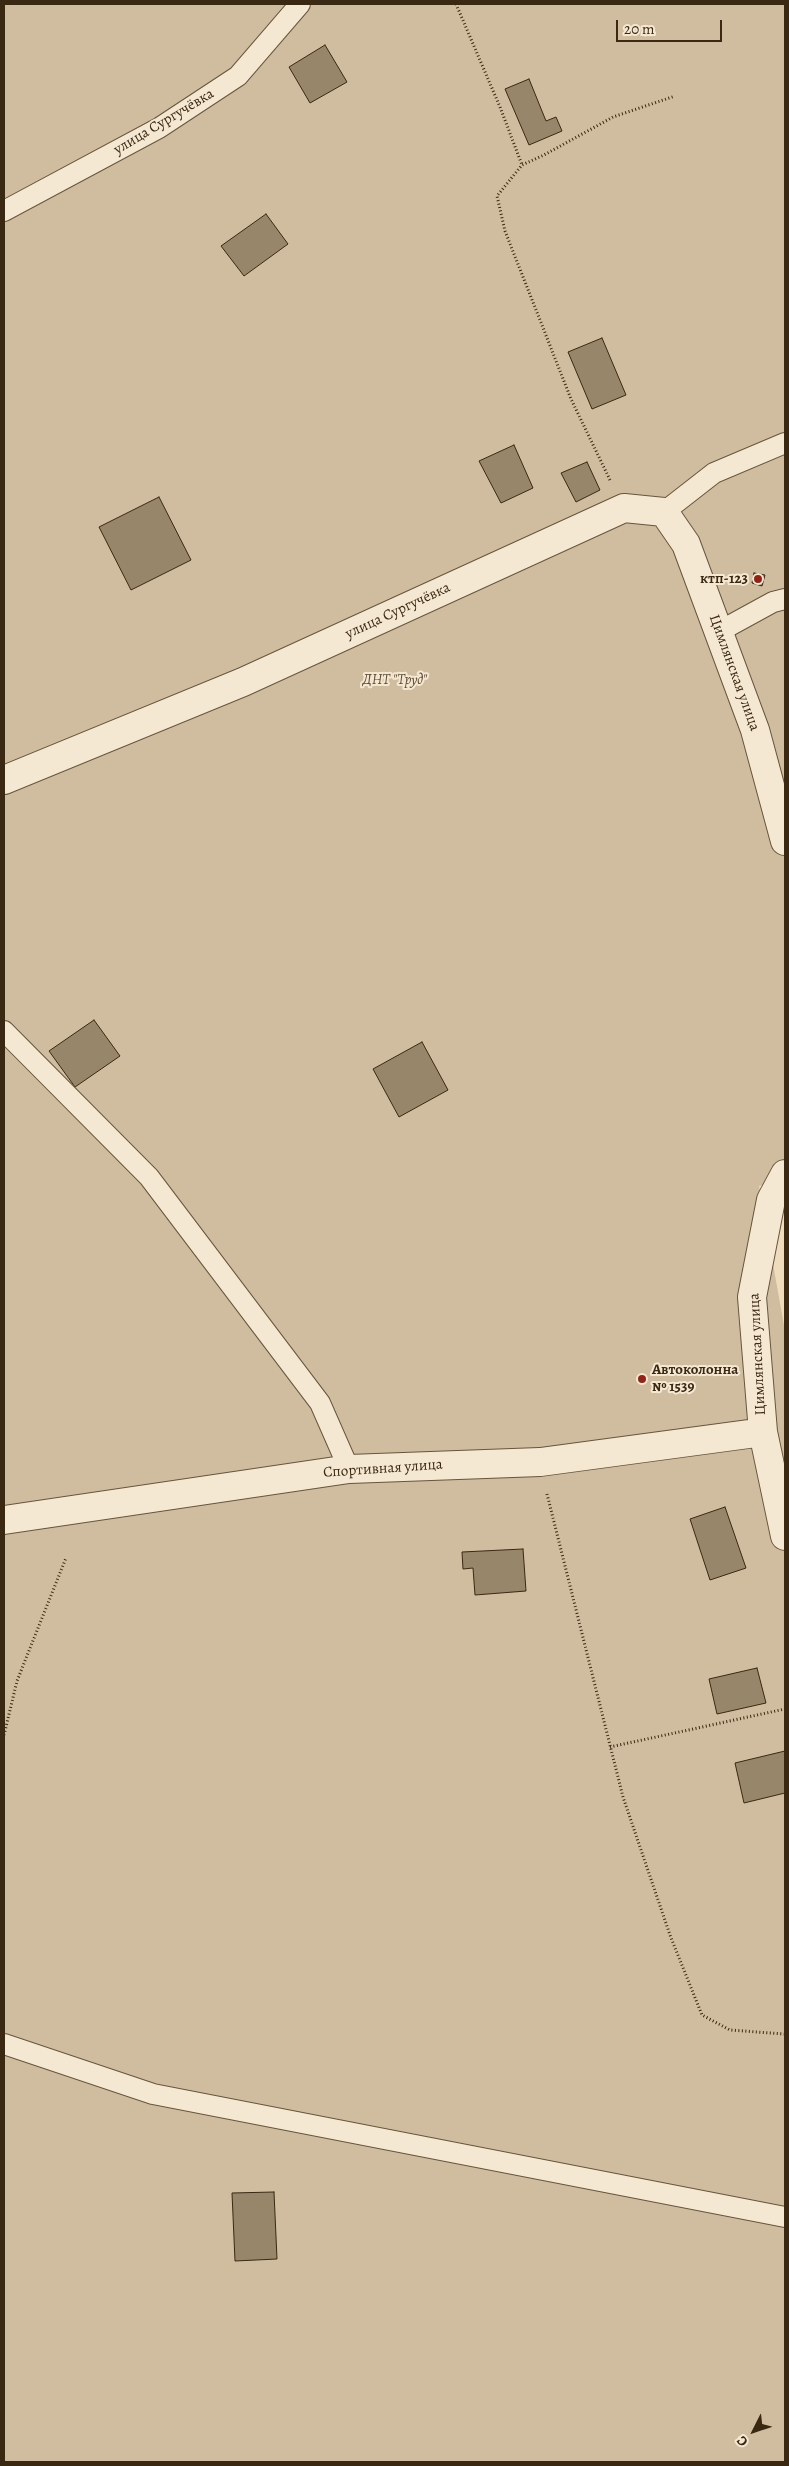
<!DOCTYPE html>
<meta charset="utf-8">
<style>
body{margin:0}
#map{position:relative;width:789px;height:2466px;overflow:hidden;background:#efdcbc;font-family:Alegreya,serif}
canvas{display:block}
.frame{position:absolute;inset:0;border:5px solid #3a2812;pointer-events:none}
.north{position:absolute;left:729px;top:2406px;width:50px;height:50px;-webkit-text-stroke:4px #f5e8d3;paint-order:stroke;rotate:229deg;font-size:14px;font-weight:700;line-height:20px;text-align:center;color:#3a2812}
.north::after{content:'';display:block;margin:auto;width:18px;height:22px;background:#3a2812;clip-path:polygon(50% 0,100% 100%,50% 72%,0 100%)}
.scale{position:absolute;left:616px;top:20px;width:106px;height:22px;box-sizing:border-box;border:2px solid #3a2812;border-top:0;padding-left:6px;font-size:15px;line-height:18px;white-space:nowrap;color:#3a2812;-webkit-text-stroke:4px #f5e8d3;paint-order:stroke}
</style>
<div id="map">
<canvas width="789" height="2466"></canvas>
<div class="frame"></div>
<div class="north">С</div>
<div class="scale">20 m</div>
</div>
<script>
const ctx = document.querySelector('canvas').getContext('2d');
ctx.lineJoin = 'round';
function paint(path, color) {
  ctx.fillStyle = color;
  ctx.fill(path, 'evenodd');
}
function poly(rows) {
  const path = new Path2D();
  for (const r of rows) {
    path.moveTo(r[0], r[1]);
    for (let i = 2; i < r.length; i += 2) path.lineTo(r[i], r[i + 1]);
  }
  return path;
}
function trace(path, color, width, dash) {
  ctx.strokeStyle = color;
  ctx.lineWidth = width;
  ctx.lineCap = dash ? 'butt' : 'round';
  ctx.setLineDash(dash || []);
  ctx.stroke(path);
}
function write(font, color, halo, rows, align = 'center') {
  ctx.font = font + ' Alegreya,serif';
  ctx.lineWidth = 4;
  ctx.setLineDash([]);
  ctx.textBaseline = 'middle';
  ctx.strokeStyle = halo;
  ctx.fillStyle = color;
  for (const [text, x, y, turn = 0] of rows) {
    ctx.save();
    ctx.translate(x, y);
    ctx.rotate((+turn || 0) * Math.PI / 180);
    ctx.textAlign = isNaN(turn) ? turn : align;
    if (halo) ctx.strokeText(text, 0, 0);
    ctx.fillText(text, 0, 0);
    ctx.restore();
  }
}
const green = poly([
 [4,4,785,4,785,1179,759,1186,785,1331,785,2462,4,2462]
]);
const building = poly([
 [325,45,347,82,310,103,289,67,325,45],
 [529,79,546,121,556,117,562,131,529,145,505,89,529,79],
 [266,214,288,244,244,276,221,246,266,214],
 [602,338,626,395,592,409,568,352,602,338],
 [514,445,533,488,501,503,479,461,514,445],
 [587,462,600,490,576,502,561,473,587,462],
 [159,497,191,560,131,590,99,527,159,497],
 [754,573,765,575,762,586,752,583,754,573],
 [94,1020,120,1056,75,1087,49,1051,94,1020],
 [422,1042,448,1090,399,1117,373,1069,422,1042],
 [725,1507,746,1568,710,1580,690,1519,725,1507],
 [523,1549,526,1591,475,1595,473,1568,463,1569,462,1552,523,1549],
 [757,1668,766,1703,717,1714,709,1679,757,1668],
 [785,1751,785,1793,744,1803,735,1763,785,1751],
 [274,2192,277,2259,235,2261,232,2193,274,2192]
]);
const path = poly([
 [456,4,500,107,522,165],
 [610,480,571,399,505,231,497,196,522,165,544,155,613,117,675,96],
 [547,1494,623,1797,671,1938,702,2015,730,2030,785,2034],
 [4,1735,17,1681,66,1558],
 [610,1747,785,1709]
]);
const lane = poly([
 [4,211,159,128,238,76,300,4],
 [664,512,714,473,785,443],
 [720,631,773,602,785,599],
 [4,1031,149,1177,320,1403,349,1469],
 [4,2044,153,2094,785,2217]
]);
const street = poly([
 [4,780,243,682,624,508,664,512,686,544,755,730,785,841],
 [785,1174,771,1200,752,1297,763,1432,785,1536],
 [4,1520,349,1469,540,1462,763,1432]
]);
const markers = [
 [758,579,5,"#8f2418"],
 [642,1379,5,"#8f2418"]
];
const streetNames = [
 ["улица Сургучёвка",164,122,-31],
 ["улица Сургучёвка",398,611,-25],
 ["Цимлянская улица",734,673,70],
 ["Цимлянская улица",758,1354,-93],
 ["Спортивная улица",383,1469,-4]
];
const poiNames = [
 ["ктп-123",748,579],
 ["Автоколонна",652,1370,"left"],
 ["№ 1539",652,1387,"left"]
];
const parkNames = [
 ["ДНТ \"Труд\"",395,680]
];
paint(green, '#d0bd9f');
paint(building, '#98866a');
trace(building, '#3a2812', 1);
trace(lane, '#67553c', 22);
trace(street, '#67553c', 30);
trace(path, '#3a2812', 3, [1, 2.5]);
trace(lane, '#f5e8d3', 20);
trace(street, '#f5e8d3', 28);
for (const [x, y, r, color] of markers) {
  const dot = new Path2D();
  dot.arc(x, y, r, 0, 2 * Math.PI);
  ctx.fillStyle = color;
  ctx.fill(dot);
  trace(dot, '#f5e8d3', 2);
}
write('15px', '#3a2812', '#f5e8d3', streetNames);
write('bold 15px', '#3a2812', '#f5e8d3', poiNames, 'right');
write('italic 15px', '#604d35', '#f5e8d3', parkNames);
</script>
